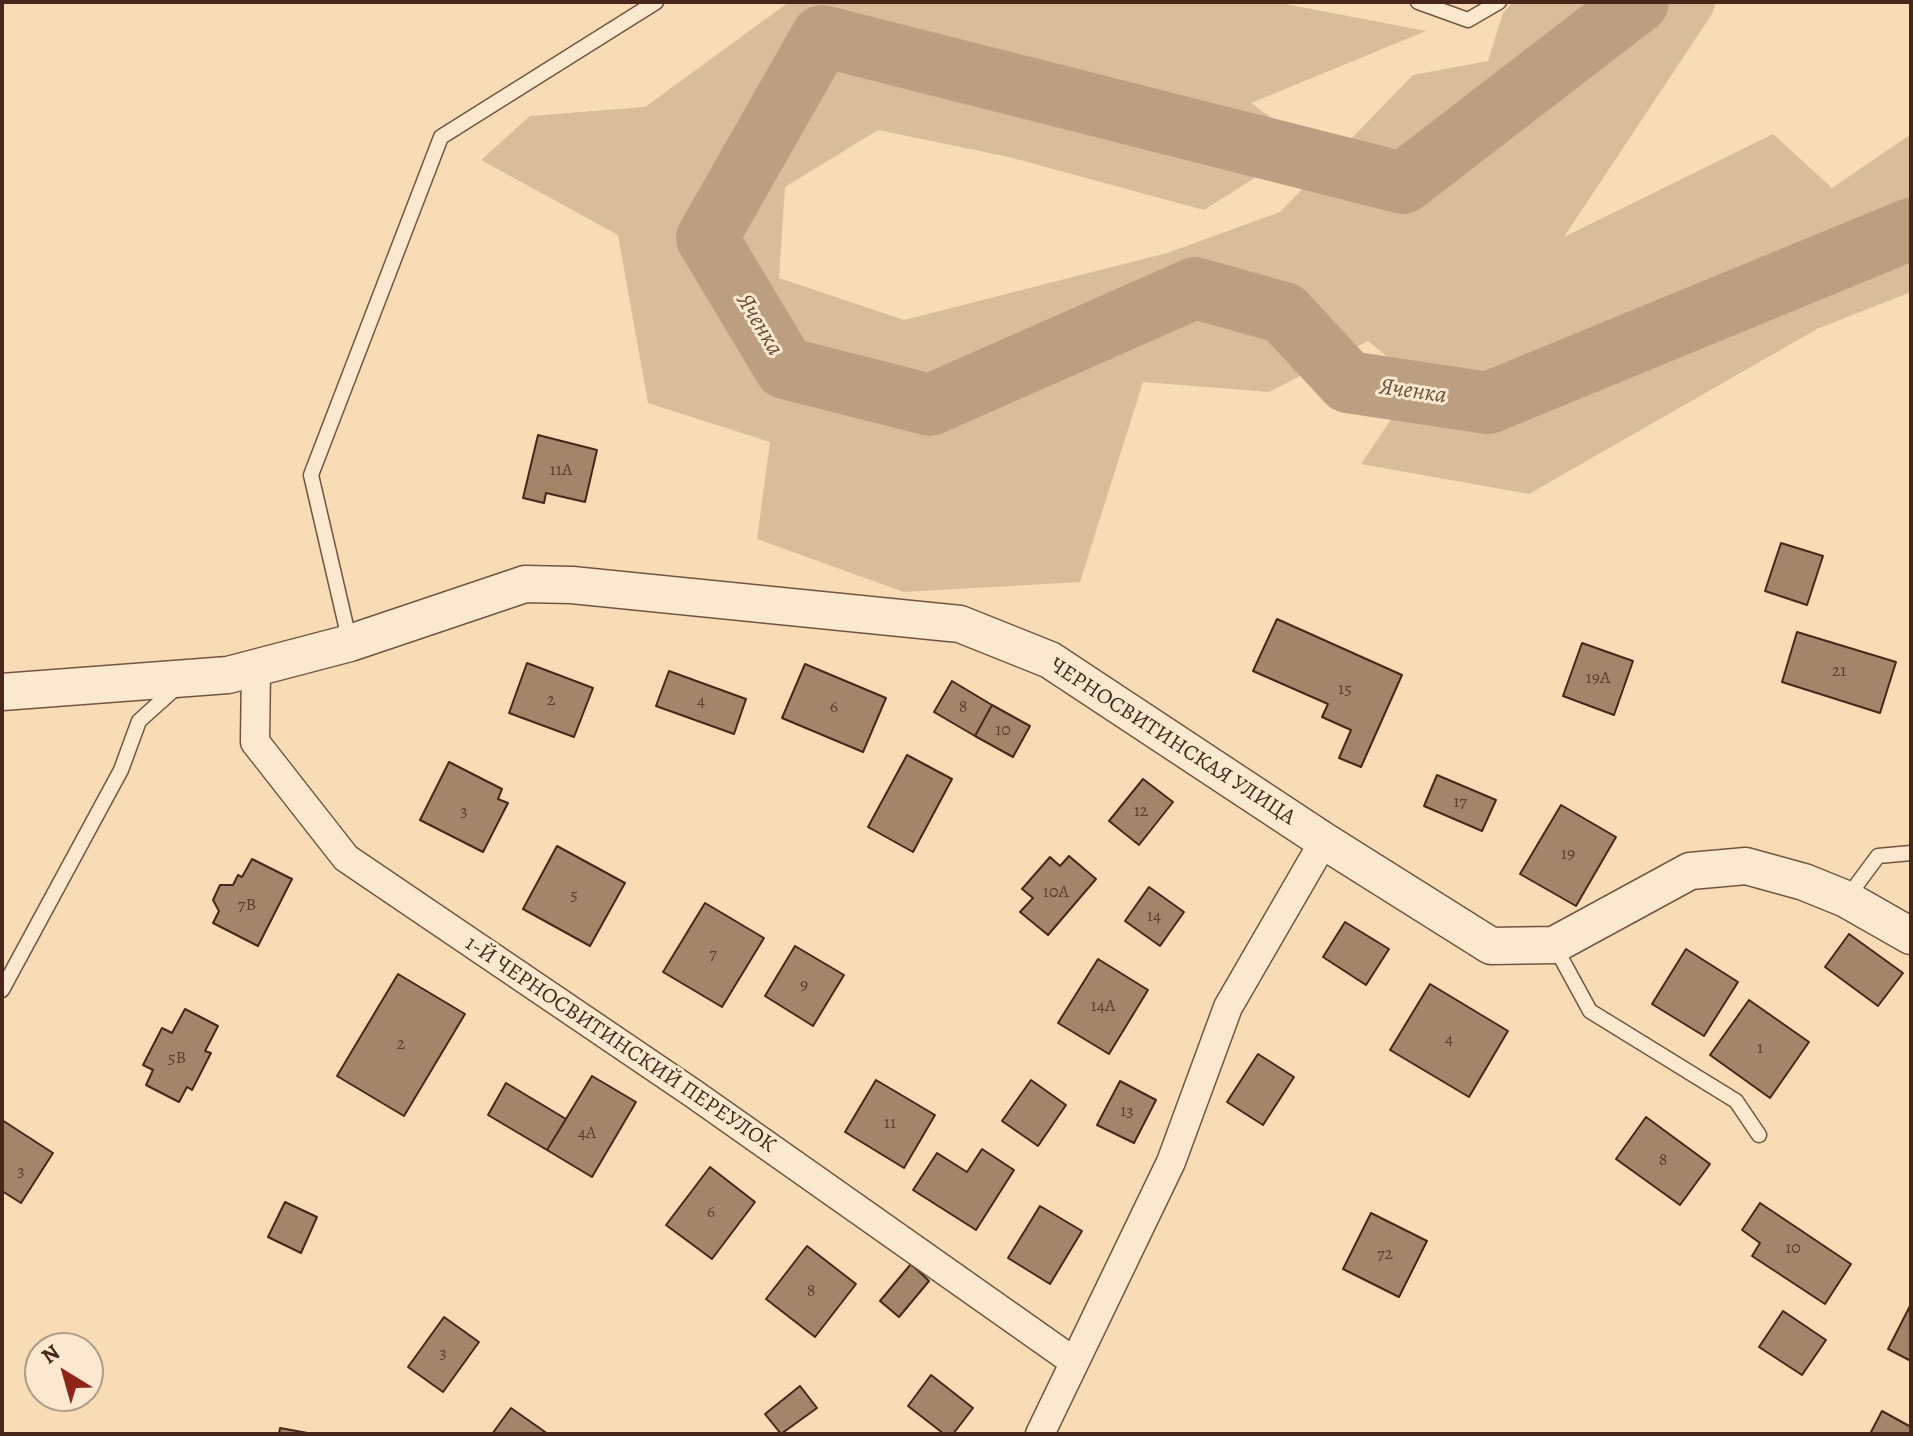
<!DOCTYPE html>
<meta charset="utf-8">
<style>
body{margin:0}
#map{position:relative;width:1913px;height:1436px;overflow:hidden;background:#f7dcb5;font-family:Alegreya,serif}
canvas{display:block}
.frame{position:absolute;inset:0;border:4px solid #482619;pointer-events:none}
.north{position:absolute;left:24px;top:1332px;width:80px;height:80px;box-sizing:border-box;background:#fae8cf;border:2px solid #b39a86;border-radius:50%;rotate:323deg;font-size:22px;font-weight:700;line-height:32px;text-align:center;color:#482619}
.north::after{content:'';display:block;margin:auto;width:28px;height:36px;background:#8f2418;clip-path:polygon(50% 0,100% 100%,50% 72%,0 100%)}
</style>
<div id="map">
<canvas width="1913" height="1436"></canvas>
<div class="frame"></div>
<div class="north">N</div>
</div>
<script>
const ctx = document.querySelector('canvas').getContext('2d');
ctx.lineJoin = 'round';
function paint(path, color) {
  ctx.fillStyle = color;
  ctx.fill(path, 'evenodd');
}
function poly(rows) {
  const path = new Path2D();
  for (const r of rows) {
    path.moveTo(r[0], r[1]);
    for (let i = 2; i < r.length; i += 2) path.lineTo(r[i], r[i + 1]);
  }
  return path;
}
function trace(path, color, width, dash) {
  ctx.strokeStyle = color;
  ctx.lineWidth = width;
  ctx.lineCap = dash ? 'butt' : 'round';
  ctx.setLineDash(dash || []);
  ctx.stroke(path);
}
function write(font, color, halo, rows, align = 'center') {
  ctx.font = font + ' Alegreya,serif';
  ctx.lineWidth = 6;
  ctx.setLineDash([]);
  ctx.textBaseline = 'middle';
  ctx.strokeStyle = halo;
  ctx.fillStyle = color;
  for (const [text, x, y, turn = 0] of rows) {
    ctx.save();
    ctx.translate(x, y);
    ctx.rotate((+turn || 0) * Math.PI / 180);
    ctx.textAlign = isNaN(turn) ? turn : align;
    if (halo) ctx.strokeText(text, 0, 0);
    ctx.fillText(text, 0, 0);
    ctx.restore();
  }
}
const green = poly([
 [789,2,1275,2,1426,31,1251,103,1308,144,1204,210,1009,157,878,130,785,187,779,278,904,320,1167,253,1280,212,1413,75,1488,61,1503,13,1513,2,1716,2,1712,14,1564,237,1773,134,1832,188,1911,134,1911,292,1817,329,1529,494,1361,464,1417,381,1368,341,1269,392,1143,382,1080,582,904,592,757,539,770,442,648,403,618,235,481,160,530,116,645,107]
]);
const river = poly([
 [1638,2,1403,183,822,36,707,238,785,368,930,405,1195,288,1284,313,1348,382,1488,403,1911,229]
]);
const building = poly([
 [538,435,597,450,585,502,546,493,544,503,523,498,538,435],
 [1781,543,1823,556,1807,605,1765,591,1781,543],
 [1277,619,1402,675,1361,767,1339,758,1351,730,1322,717,1328,704,1253,671,1277,619],
 [1797,632,1896,662,1880,713,1782,682,1797,632],
 [1582,643,1633,661,1614,715,1563,696,1582,643],
 [527,663,593,688,574,737,509,713,527,663],
 [805,664,886,698,863,752,782,718,805,664],
 [669,671,746,699,734,734,656,706,669,671],
 [952,681,992,705,975,736,934,712,952,681],
 [992,705,1030,726,1013,757,975,736,992,705],
 [907,755,952,779,913,852,868,827,907,755],
 [449,762,502,789,498,799,508,803,483,852,420,820,449,762],
 [1437,775,1496,800,1482,831,1424,806,1437,775],
 [1143,779,1173,802,1139,845,1109,821,1143,779],
 [1561,805,1616,837,1576,906,1520,874,1561,805],
 [557,846,625,883,590,946,523,909,557,846],
 [1069,856,1096,879,1048,935,1020,912,1033,898,1022,889,1050,857,1060,866,1069,856],
 [252,859,292,879,258,946,213,923,219,911,213,900,220,885,233,885,238,875,242,877,252,859],
 [1149,887,1184,912,1160,946,1125,921,1149,887],
 [705,903,764,938,722,1007,663,972,705,903],
 [1345,922,1389,949,1366,985,1323,957,1345,922],
 [1849,934,1903,973,1878,1006,1825,967,1849,934],
 [795,946,844,975,813,1026,765,996,795,946],
 [1686,949,1738,982,1704,1036,1652,1004,1686,949],
 [1098,959,1148,990,1109,1054,1058,1023,1098,959],
 [398,974,465,1014,404,1116,337,1076,398,974],
 [1430,984,1508,1031,1469,1097,1390,1050,1430,984],
 [1749,1000,1809,1042,1770,1098,1710,1055,1749,1000],
 [185,1009,218,1026,205,1051,211,1053,192,1090,187,1087,179,1102,146,1085,153,1070,143,1065,162,1028,172,1033,185,1009],
 [1258,1054,1294,1077,1263,1125,1227,1102,1258,1054],
 [592,1076,636,1102,592,1177,547,1150,592,1076],
 [876,1080,935,1115,904,1168,845,1132,876,1080],
 [1031,1080,1066,1105,1038,1146,1002,1121,1031,1080],
 [1120,1081,1156,1100,1134,1143,1097,1125,1120,1081],
 [506,1083,566,1119,547,1150,488,1115,506,1083],
 [1646,1117,1710,1164,1680,1205,1616,1159,1646,1117],
 [2,1120,53,1153,21,1203,2,1191,2,1120],
 [982,1149,1014,1170,976,1230,913,1190,937,1153,967,1172,982,1149],
 [710,1167,755,1202,712,1259,666,1225,710,1167],
 [285,1202,317,1217,301,1253,268,1237,285,1202],
 [1760,1203,1851,1264,1825,1304,1752,1256,1760,1243,1742,1230,1760,1203],
 [1040,1206,1082,1231,1050,1284,1008,1258,1040,1206],
 [1371,1213,1427,1241,1399,1297,1343,1269,1371,1213],
 [807,1246,856,1284,815,1337,766,1299,807,1246],
 [911,1264,929,1281,899,1317,880,1301,911,1264],
 [1911,1304,1911,1361,1888,1349,1911,1304],
 [1783,1311,1826,1340,1802,1375,1759,1347,1783,1311],
 [444,1317,479,1342,443,1392,408,1367,444,1317],
 [931,1375,973,1408,953,1434,944,1434,908,1406,931,1375],
 [800,1386,817,1408,781,1434,765,1414,800,1386],
 [511,1408,548,1434,492,1434,511,1408],
 [1882,1411,1911,1427,1911,1434,1870,1434,1882,1411],
 [280,1428,313,1434,279,1434,280,1428]
]);
const service = poly([
 [1418,2,1468,20,1499,2],
 [350,643,311,475,441,137,656,2],
 [1846,899,1878,856,1911,853],
 [1554,945,1590,1011,1736,1101,1759,1135],
 [2,990,121,770,139,721,179,685]
]);
const minor = poly([
 [256,668,255,742,346,858,694,1094,1073,1361],
 [1040,1434,1171,1162,1228,1007,1324,841]
]);
const tertiary = poly([
 [2,692,228,675,350,643,525,584,572,585,960,624,1050,660,1324,841,1491,946,1554,945,1690,871,1746,866,1804,882,1846,899,1911,936]
]);
const numberNames = [
 ["11А",561,471],
 ["21",1839,672],
 ["19А",1598,679],
 ["15",1345,690],
 ["2",551,701],
 ["4",701,702],
 ["6",834,708],
 ["8",963,708],
 ["10",1003,731],
 ["17",1460,803],
 ["3",464,812],
 ["12",1141,812],
 ["19",1568,855],
 ["10А",1056,893],
 ["5",574,896],
 ["7В",247,906],
 ["14",1154,917],
 ["7",713,955],
 ["9",804,986],
 ["14А",1103,1007],
 ["4",1449,1040],
 ["2",401,1045],
 ["1",1760,1049],
 ["5В",177,1059],
 ["13",1127,1112],
 ["11",890,1124],
 ["4А",587,1134],
 ["8",1663,1161],
 ["3",21,1172],
 ["6",711,1213],
 ["10",1793,1249],
 ["72",1385,1255],
 ["8",811,1292],
 ["3",443,1354]
];
const streetNames = [
 ["ЧЕРНОСВИТИНСКАЯ УЛИЦА",1172,742,33],
 ["1-Й ЧЕРНОСВИТИНСКИЙ ПЕРЕУЛОК",620,1045,34]
];
const waterNames = [
 ["Яченка",759,325,59],
 ["Яченка",1413,392,8]
];
paint(green, '#d9bd9a');
trace(river, '#bc9e80', 62);
paint(building, '#a3856a');
trace(building, '#482619', 2);
trace(service, '#745440', 17);
trace(minor, '#745440', 31);
trace(tertiary, '#745440', 39);
trace(service, '#fae8cf', 14);
trace(minor, '#fae8cf', 28);
trace(tertiary, '#fae8cf', 36);
write('18px', '#5f3e2d', null, numberNames);
write('22px', '#482619', '#fae8cf', streetNames);
write('italic 24px', '#6b4a38', '#fae8cf', waterNames);
</script>
